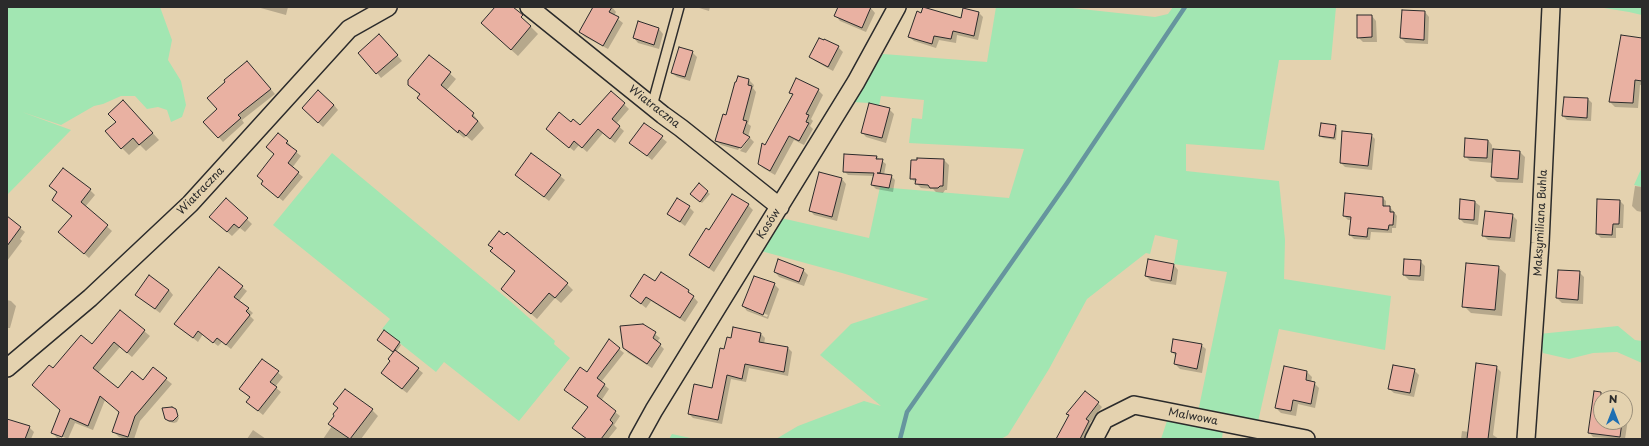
<!DOCTYPE html>
<meta charset="utf-8">
<style>
body{margin:0}
#map{position:relative;width:1649px;height:446px;overflow:hidden;background:#e4d2af;font-family:"Playpen Sans",sans-serif}
canvas{display:block}
.frame{position:absolute;inset:0;border:8px solid #2b2b2b;pointer-events:none}
.north{position:absolute;left:1593px;top:390px;width:40px;height:40px;box-sizing:border-box;background:#e4d2af;border:1px solid #9a8f7a;border-radius:50%;rotate:0deg;font-size:11px;font-weight:700;line-height:16px;text-align:center;color:#2b2b2b}
.north::after{content:'';display:block;margin:auto;width:14px;height:18px;background:#1f6fb2;clip-path:polygon(50% 0,100% 100%,50% 72%,0 100%)}
</style>
<div id="map">
<canvas width="1649" height="446"></canvas>
<div class="frame"></div>
<div class="north">N</div>
</div>
<script>
const ctx = document.querySelector('canvas').getContext('2d');
ctx.lineJoin = 'round';
function paint(path, color) {
  ctx.fillStyle = color;
  ctx.fill(path, 'evenodd');
}
function poly(rows) {
  const path = new Path2D();
  for (const r of rows) {
    path.moveTo(r[0], r[1]);
    for (let i = 2; i < r.length; i += 2) path.lineTo(r[i], r[i + 1]);
  }
  return path;
}
function trace(path, color, width, dash) {
  ctx.strokeStyle = color;
  ctx.lineWidth = width;
  ctx.lineCap = dash ? 'butt' : 'round';
  ctx.setLineDash(dash || []);
  ctx.stroke(path);
}
function write(font, color, halo, rows, align = 'center') {
  ctx.font = font + ' "Playpen Sans",sans-serif';
  ctx.lineWidth = 3.5;
  ctx.setLineDash([]);
  ctx.textBaseline = 'middle';
  ctx.strokeStyle = halo;
  ctx.fillStyle = color;
  for (const [text, x, y, turn = 0] of rows) {
    ctx.save();
    ctx.translate(x, y);
    ctx.rotate((+turn || 0) * Math.PI / 180);
    ctx.textAlign = isNaN(turn) ? turn : align;
    if (halo) ctx.strokeText(text, 0, 0);
    ctx.fillText(text, 0, 0);
    ctx.restore();
  }
}
const green = poly([
 [7,7,160,7,172,40,168,60,181,81,186,105,182,117,171,122,167,110,158,107,147,109,135,96,121,96,103,104,94,106,61,125,22,112,71,130,7,195],
 [996,7,1063,7,1155,17,1168,14,1173,7,1336,7,1331,60,1279,60,1264,150,1186,144,1186,171,1279,181,1285,240,1284,279,1391,296,1385,350,1279,329,1257,426,1198,412,1227,272,1174,264,1178,240,1155,235,1150,254,1146,253,1087,299,1049,369,1008,435,1001,439,776,439,798,426,864,401,881,406,820,355,851,324,929,299,842,273,761,251,781,218,869,238,880,187,1009,198,1024,149,909,143,912,118,922,119,924,100,881,96,879,106,869,103,852,102,883,54,987,62],
 [1598,7,1642,7,1642,15,1629,12],
 [332,153,510,301,555,341,554,344,570,358,519,421,444,362,436,372,382,329,390,319,273,225],
 [1642,167,1642,187,1634,185],
 [1618,326,1635,340,1642,341,1642,363,1617,352,1593,353,1569,359,1543,353,1539,334],
 [1174,420,1223,430,1222,439,1161,439,1167,421],
 [672,434,695,439,669,439]
]);
const shadow = poly([
 [257,7,288,7,286,15],
 [496,7,513,9,538,34,518,56,489,30],
 [594,7,612,7,616,12,614,16,623,23,608,49,585,37,580,32],
 [696,7,710,7,709,11],
 [839,7,870,7,875,13,866,32,840,21,836,16],
 [1425,12,1429,17,1428,44,1406,43,1401,38],
 [979,13,983,17,978,40,957,35,956,43,939,40,936,48,914,41,909,37],
 [1372,16,1376,21,1377,42,1363,42,1358,37],
 [659,29,663,34,659,49,638,43,634,38],
 [1642,39,1642,85,1640,85,1638,108,1615,107,1610,102],
 [384,40,402,61,381,78,377,73],
 [838,47,843,52,833,71,815,61,810,56],
 [692,52,697,57,690,81,677,77,672,73],
 [430,56,456,79,446,91,473,114,484,128,472,141,466,136,464,138,424,104,420,95,410,85],
 [252,67,275,94,242,120,244,123,223,142,205,122,218,110],
 [749,80,754,85,753,88,756,92,748,124,751,126,748,137,738,150,721,145,716,141,727,116],
 [818,90,823,95,811,119,813,121,810,126,813,129,804,145,794,140,775,175,763,168,759,164,766,146,793,95,791,92],
 [611,92,629,109,616,124,624,131,615,143,603,133,587,152,579,145,574,151,552,133,571,123,581,127],
 [1588,99,1592,103,1591,121,1567,120,1563,116],
 [334,105,338,110,323,127,308,113],
 [130,108,159,140,146,151,140,145,129,155,122,148],
 [889,109,894,114,886,143,866,137,862,132],
 [644,124,667,142,652,160,631,143],
 [1335,126,1337,128,1336,140,1323,138,1320,136],
 [1371,135,1375,139,1372,170,1345,167,1341,163],
 [750,138,754,142,746,153,740,151],
 [1488,140,1492,145,1492,150,1520,152,1525,157,1523,183,1497,182,1492,177,1493,163,1470,161,1465,156],
 [287,141,291,146,290,147,301,156,292,168,303,177,283,201,262,184],
 [877,157,886,164,884,175,891,176,895,180,893,192,876,189,872,185,874,176,848,175,844,171],
 [944,160,949,165,947,190,945,190,943,193,936,192,933,189,921,188,911,178],
 [516,175,560,176,565,180,549,201],
 [842,179,846,184,837,221,814,215,810,210],
 [699,185,710,194,702,203,694,196],
 [1635,186,1642,187,1642,212,1637,211,1632,206],
 [90,190,95,195,85,207,112,231,89,258,64,236,73,216,58,193],
 [732,195,748,205,753,210,714,272,690,255,710,232],
 [1383,198,1386,201,1386,207,1390,207,1397,216,1396,228,1392,228,1392,233,1371,232,1370,240,1354,239,1350,235,1352,220,1348,220,1344,216],
 [226,199,252,224,245,232,240,228,232,236,215,221],
 [1620,201,1624,205,1623,228,1616,228,1616,238,1601,238,1597,234],
 [1475,202,1480,206,1478,225,1464,223,1460,219],
 [689,207,694,212,685,226,668,213],
 [1512,215,1517,220,1515,242,1488,240,1483,235],
 [7,221,20,228,25,232,20,239,22,241,7,261],
 [489,245,567,284,573,290,561,303,555,298,537,319,508,294,516,272,497,257,494,249],
 [1420,261,1425,266,1424,281,1409,280,1404,275],
 [1174,265,1178,270,1176,285,1151,281,1146,276],
 [1498,267,1506,274,1502,316,1471,313,1464,306],
 [803,270,808,275,804,286,779,277,775,272],
 [1559,271,1579,272,1584,277,1583,304,1562,303,1557,298],
 [774,284,779,289,768,319,747,311,743,306],
 [747,307,768,315,767,317,747,309],
 [242,287,247,291,239,301,253,313,250,316,254,320,231,349,222,342,218,346,203,334,198,342,175,324],
 [169,290,173,295,160,313,136,295],
 [688,291,698,302,685,322,651,301,646,308,631,296],
 [7,300,11,301,16,306,10,328,7,328],
 [120,311,150,336,132,357,120,347,98,373,118,390,143,382,153,369,172,384,140,421,134,439,126,439,119,437,113,431,120,412,105,400,93,430,75,423,68,439,57,434,57,436,63,439,57,438,52,432,61,410,53,369,92,346],
 [643,325,660,338,657,342,664,349,652,368,628,353,624,348],
 [761,334,765,338,764,344,788,348,792,352,788,376,749,368,746,382,731,379,722,424,693,418,689,414,713,389,725,350,732,339],
 [380,342,399,343,401,345,396,352,423,373,407,393,387,378,395,352],
 [1201,345,1206,349,1202,373,1180,369,1175,364,1177,357,1172,352],
 [619,349,624,353,601,382,609,389,601,401,620,416,614,425,617,428,608,439,587,439,589,407,566,390],
 [263,360,283,377,275,387,281,392,263,415,247,402,250,398,240,389],
 [1496,367,1501,372,1493,435,1499,439,1461,439,1462,431,1469,432],
 [1284,368,1307,372,1312,377,1311,382,1314,383,1319,388,1315,408,1298,404,1296,416,1281,413,1276,408],
 [1414,370,1419,375,1414,397,1394,393,1389,389],
 [1086,392,1102,407,1090,423,1093,426,1087,439,1058,439,1069,416,1067,414],
 [175,410,179,418,177,422,174,423,170,422,167,420],
 [372,410,378,416,361,439,323,439,332,426],
 [1601,411,1601,422,1625,422,1625,416,1628,419,1625,439,1593,437,1589,432],
 [7,420,29,427,34,432,31,439,7,439],
 [253,430,266,439,247,439]
]);
const stream = poly([
 [900,439,907,412,1067,183,1185,7]
]);
const building = poly([
 [495,7,513,7,523,15,521,17,531,26,511,50,481,23,495,7],
 [593,7,612,7,609,12,619,17,603,46,579,32,593,7],
 [838,7,871,7,862,28,834,16,838,7],
 [923,7,961,18,963,8,979,12,974,36,953,31,951,39,934,36,932,44,908,37,917,11,921,13,923,7],
 [1402,10,1425,11,1424,40,1400,38,1402,10],
 [1357,15,1372,15,1372,37,1357,38,1357,15],
 [638,21,659,28,654,45,633,38,638,21],
 [379,34,398,55,376,74,358,53,379,34],
 [1621,35,1642,38,1642,81,1635,80,1633,103,1609,102,1621,35],
 [819,38,824,40,824,39,839,46,828,67,809,57,819,38],
 [679,47,693,51,685,77,671,73,679,47],
 [429,55,451,72,441,85,474,113,472,116,478,121,466,136,459,130,458,133,417,98,420,94,408,85,408,80,429,55],
 [247,61,271,89,238,115,241,118,218,138,203,122,217,109,207,98,225,82,224,80,247,61],
 [738,76,749,79,748,85,752,86,743,120,747,121,743,133,750,137,741,148,715,141,723,114,726,115,735,82,736,82,738,76],
 [796,78,819,89,806,114,809,115,806,122,809,123,799,141,789,136,770,171,758,164,762,143,765,145,793,94,789,93,796,78],
 [318,90,334,105,318,123,302,108,318,90],
 [611,91,625,103,612,119,620,126,610,139,598,129,582,148,574,141,569,148,546,129,559,112,571,122,573,119,580,125,611,91],
 [1564,97,1588,98,1587,118,1562,116,1564,97],
 [123,100,153,133,139,145,133,138,121,149,105,131,116,122,108,114,123,100],
 [869,103,890,108,882,138,861,133,869,103],
 [644,123,663,136,647,156,629,143,644,123],
 [1321,123,1336,125,1334,138,1319,136,1321,123],
 [1342,131,1372,134,1368,166,1340,163,1342,131],
 [278,133,288,141,286,143,297,151,288,163,299,172,278,198,261,184,263,181,257,176,274,154,266,147,278,133],
 [1465,138,1488,140,1487,158,1464,157,1465,138],
 [1493,149,1520,151,1518,179,1491,177,1493,149],
 [531,153,561,175,544,197,515,175,531,153],
 [844,154,877,156,876,159,883,159,880,173,877,173,892,175,889,188,871,185,874,173,843,172,844,154],
 [917,158,944,159,943,186,940,186,938,188,930,188,928,185,915,184,916,179,910,179,911,160,917,160,917,158],
 [63,168,91,189,81,202,108,225,84,254,58,232,72,216,52,200,57,192,49,186,63,168],
 [819,172,842,178,832,217,809,211,819,172],
 [699,183,708,191,700,202,690,194,699,183],
 [1345,193,1383,197,1383,206,1390,206,1390,212,1394,212,1393,225,1389,225,1388,230,1368,228,1367,237,1349,235,1351,217,1343,216,1345,193],
 [732,194,749,204,709,268,689,255,706,228,709,230,732,194],
 [226,198,248,218,239,228,234,224,227,232,209,217,226,198],
 [677,198,690,206,680,222,667,214,677,198],
 [1460,199,1475,201,1474,220,1459,219,1460,199],
 [1597,199,1620,200,1619,224,1613,224,1612,235,1596,234,1597,199],
 [1485,211,1513,214,1510,238,1482,236,1485,211],
 [7,216,21,227,7,246,7,216],
 [499,231,504,235,507,232,568,283,555,298,549,293,531,314,501,289,515,271,490,251,493,248,488,245,499,231],
 [778,259,804,269,799,282,774,272,778,259],
 [1148,259,1174,264,1171,281,1145,276,1148,259],
 [1404,259,1421,260,1420,276,1403,275,1404,259],
 [1466,263,1499,266,1495,310,1462,307,1466,263],
 [219,267,243,286,234,297,249,308,246,311,250,315,226,345,217,338,213,343,198,331,193,338,174,324,219,267],
 [1558,270,1580,271,1578,300,1556,298,1558,270],
 [661,272,689,290,688,292,694,296,680,318,646,297,641,304,630,296,644,274,655,281,661,272],
 [149,275,169,290,155,309,135,295,149,275],
 [754,276,775,283,763,315,742,306,754,276],
 [120,310,145,330,127,353,114,342,93,368,118,388,132,371,143,380,153,367,167,378,135,416,128,437,112,432,119,412,100,396,88,426,70,418,62,437,51,433,60,410,32,385,49,365,53,368,81,335,92,344,120,310],
 [643,324,656,332,653,338,661,344,647,364,623,348,620,326,643,324],
 [733,327,761,333,759,342,788,347,784,372,745,364,742,379,727,375,718,420,688,414,694,384,712,388,720,348,724,349,727,337,731,338,733,327],
 [384,330,400,342,393,352,377,340,384,330],
 [609,339,620,348,597,378,605,384,597,396,616,411,610,420,613,423,601,439,587,439,572,428,588,407,564,390,580,367,587,372,609,339],
 [1173,339,1202,344,1197,369,1174,364,1176,353,1171,352,1173,339],
 [395,350,419,368,402,389,381,373,390,361,388,359,395,350],
 [262,359,279,371,270,382,277,387,258,411,246,402,250,397,239,389,262,359],
 [1476,363,1497,366,1488,439,1467,439,1476,363],
 [1393,365,1415,369,1410,393,1388,389,1393,365],
 [1284,366,1307,371,1306,380,1315,382,1311,404,1293,400,1291,411,1275,408,1284,366],
 [345,389,373,409,350,439,328,424,334,416,333,414,338,408,333,404,345,389],
 [1085,391,1099,402,1086,419,1089,421,1080,439,1056,439,1069,415,1066,414,1085,391],
 [1594,391,1601,392,1601,422,1622,422,1620,437,1588,433,1594,391],
 [172,407,176,409,178,416,173,421,169,421,165,419,162,408,172,407],
 [7,419,30,426,25,439,7,439,7,419]
]);
const service = poly([
 [652,106,679,7]
]);
const minor = poly([
 [529,7,663,115,681,128,780,207],
 [7,368,90,298,190,204,349,29,388,7],
 [638,439,654,410,856,82,897,7],
 [1094,439,1104,420,1134,405,1306,439],
 [1526,439,1540,243,1551,7]
]);
const streetNames = [
 ["Wiatraczna",654,107,38],
 ["Wiatraczna",201,191,-46],
 ["Maksymiliana Buhla",1541,223,-87],
 ["Kosów",769,224,-58],
 ["Malwowa",1193,417,11]
];
paint(green, '#a2e6b2');
paint(shadow, '#0003');
trace(stream, '#66959e', 4.5);
paint(building, '#e9b1a2');
trace(building, '#2b2b2b', 1);
trace(service, '#2b2b2b', 12);
trace(minor, '#2b2b2b', 20);
trace(service, '#e4d2af', 9);
trace(minor, '#e4d2af', 17);
write('11px', '#2b2b2b', '#e4d2af', streetNames);
</script>
